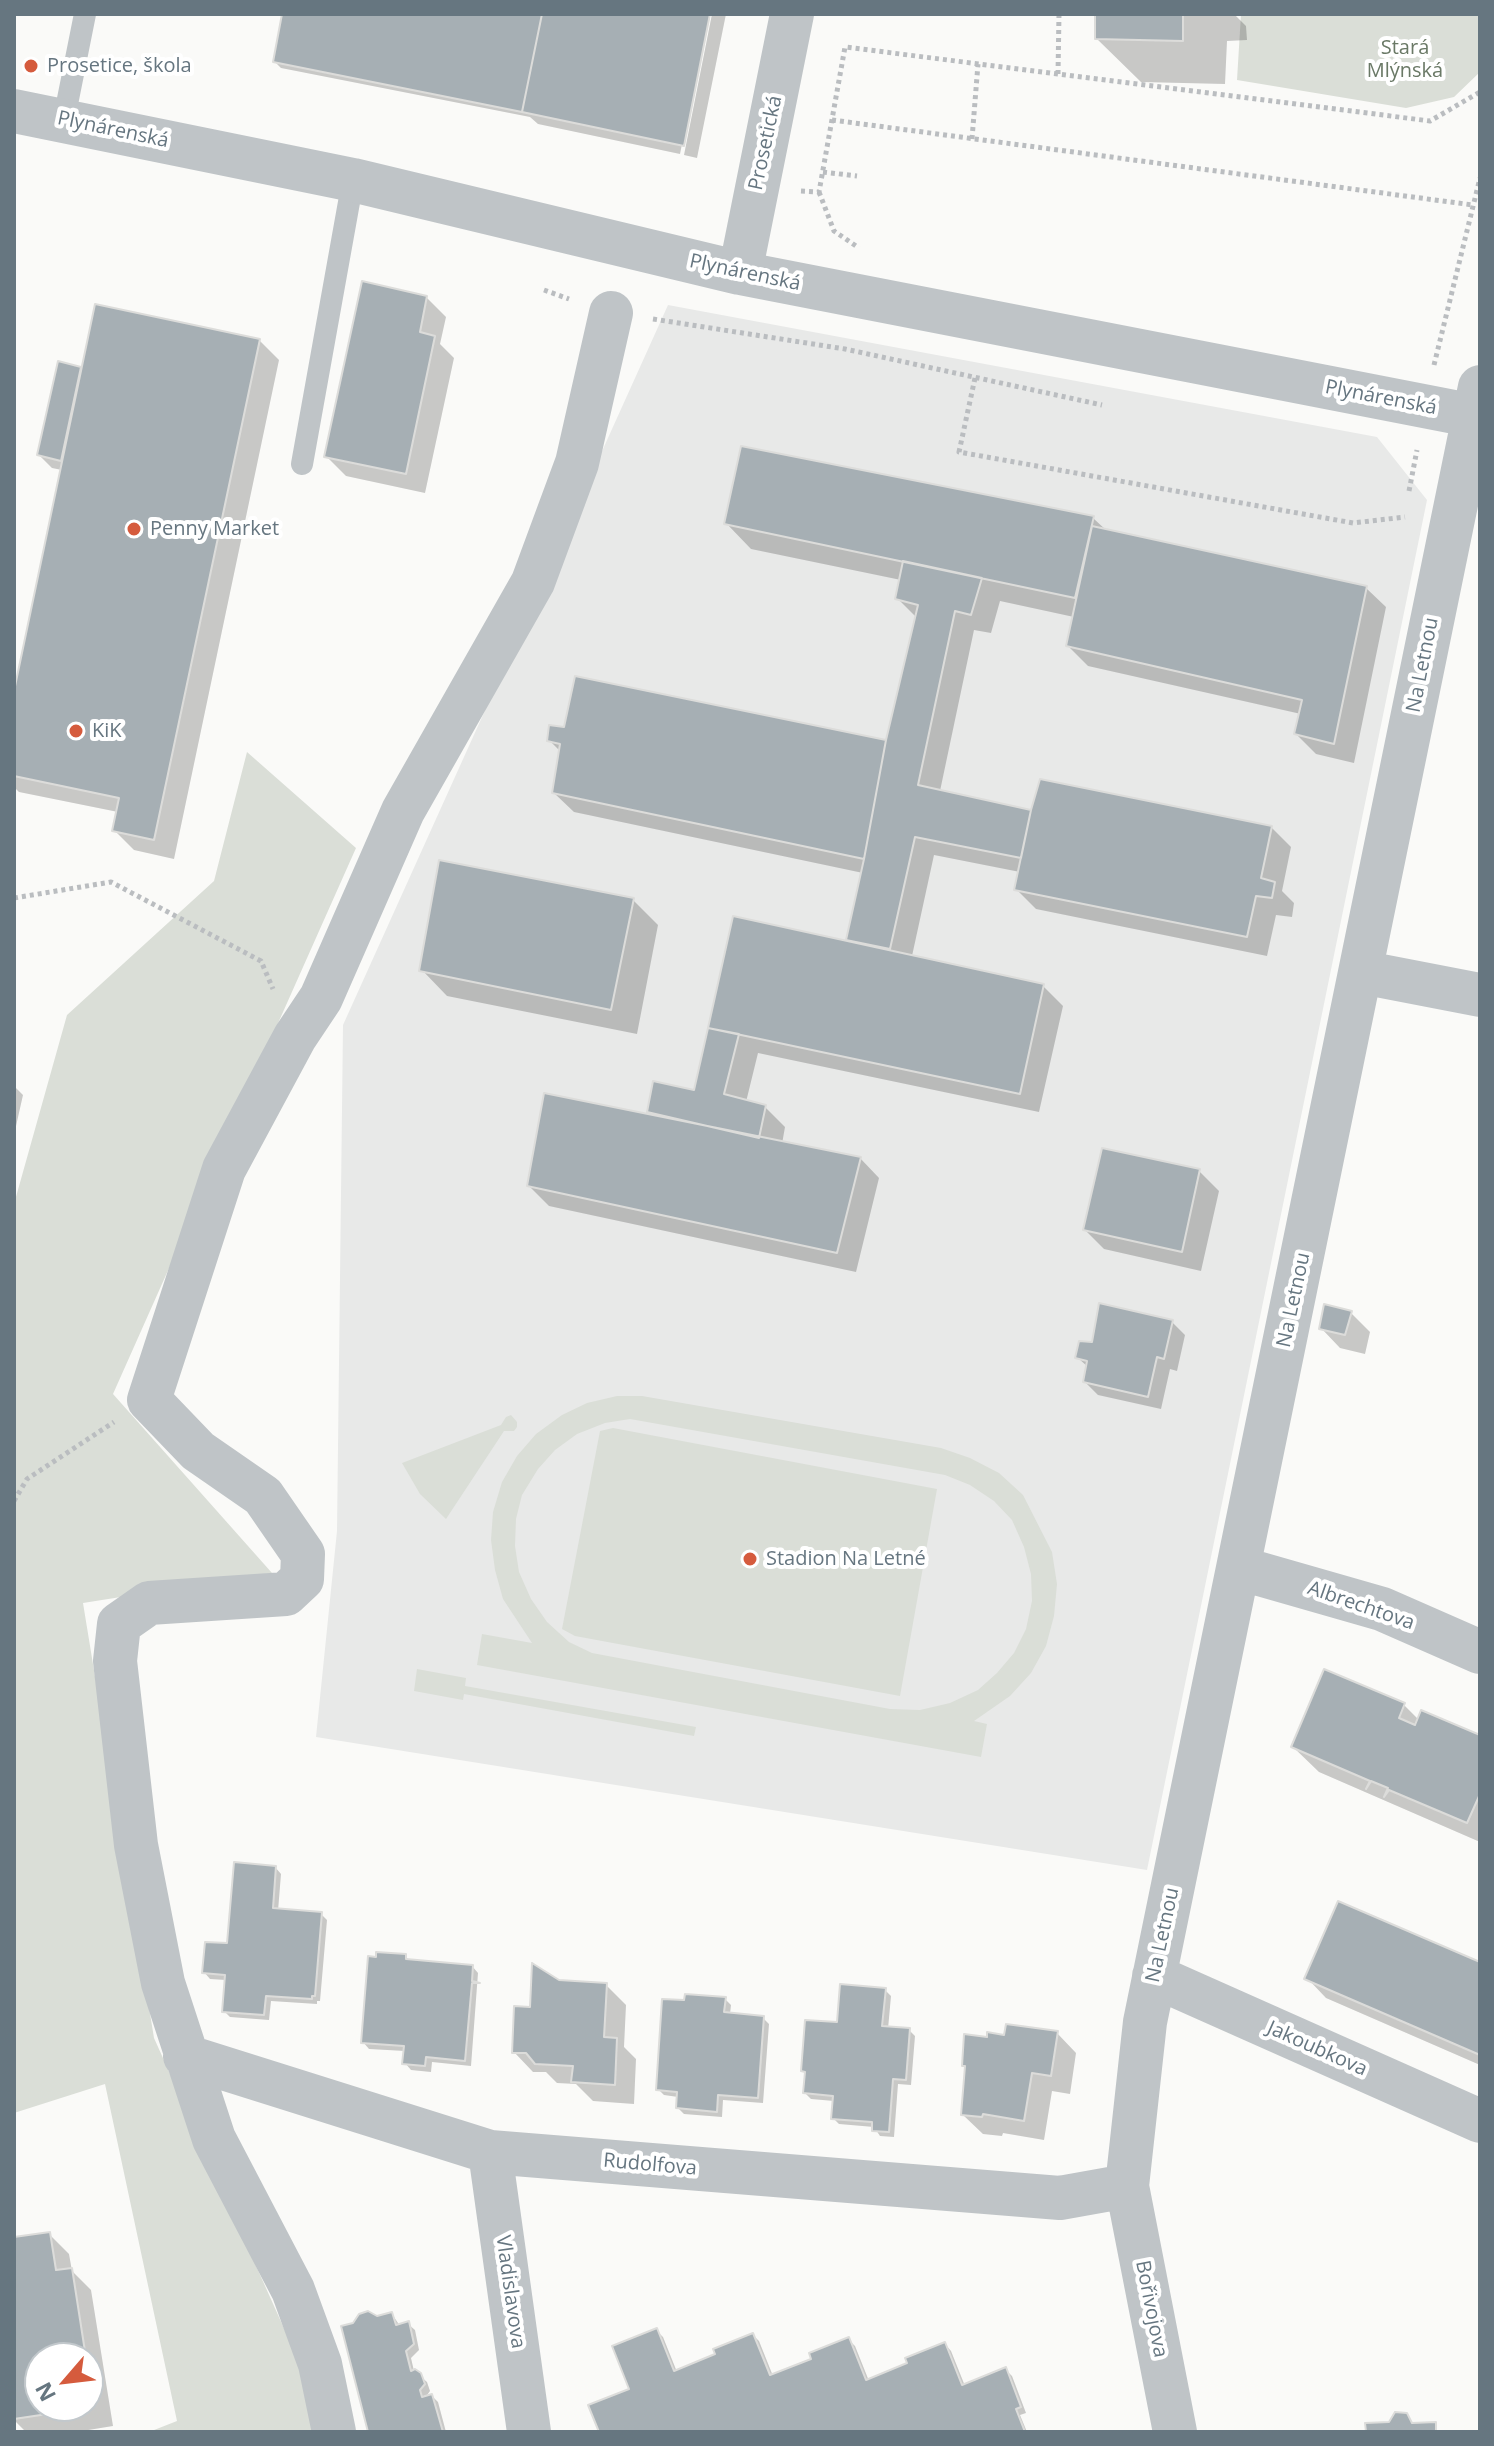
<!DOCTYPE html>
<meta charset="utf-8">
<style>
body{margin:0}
#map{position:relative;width:1494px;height:2446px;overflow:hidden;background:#fafaf8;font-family:"Open Sans",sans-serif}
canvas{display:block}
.frame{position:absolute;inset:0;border:16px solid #667680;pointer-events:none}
.north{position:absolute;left:24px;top:2342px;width:80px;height:80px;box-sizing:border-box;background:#fff;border:2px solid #c2c8cc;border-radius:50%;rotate:242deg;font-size:22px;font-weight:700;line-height:32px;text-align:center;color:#667680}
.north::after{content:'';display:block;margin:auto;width:28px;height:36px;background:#d55b3d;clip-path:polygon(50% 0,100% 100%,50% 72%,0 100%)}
</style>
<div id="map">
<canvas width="1494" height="2446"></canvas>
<div class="frame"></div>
<div class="north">N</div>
</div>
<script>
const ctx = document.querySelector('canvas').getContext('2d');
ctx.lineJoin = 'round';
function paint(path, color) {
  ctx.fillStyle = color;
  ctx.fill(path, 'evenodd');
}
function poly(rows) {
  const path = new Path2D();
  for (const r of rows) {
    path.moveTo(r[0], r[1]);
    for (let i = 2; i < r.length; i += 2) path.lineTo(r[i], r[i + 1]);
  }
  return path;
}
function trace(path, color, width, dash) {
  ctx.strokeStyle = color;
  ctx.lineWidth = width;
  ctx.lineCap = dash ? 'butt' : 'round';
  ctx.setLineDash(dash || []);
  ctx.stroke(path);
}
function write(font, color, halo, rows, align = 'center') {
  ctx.font = font + ' "Open Sans",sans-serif';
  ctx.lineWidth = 8;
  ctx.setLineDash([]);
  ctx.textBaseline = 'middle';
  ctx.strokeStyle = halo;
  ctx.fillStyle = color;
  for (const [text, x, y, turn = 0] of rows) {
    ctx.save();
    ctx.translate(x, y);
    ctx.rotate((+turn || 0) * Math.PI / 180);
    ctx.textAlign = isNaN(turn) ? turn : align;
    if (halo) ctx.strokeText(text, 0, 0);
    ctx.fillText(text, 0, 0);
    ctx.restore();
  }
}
const built = poly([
 [668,305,1377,437,1427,500,1147,1870,316,1737,337,1531,343,1025]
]);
const green = poly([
 [1241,14,1480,14,1480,72,1454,97,1406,108,1237,80],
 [247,752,356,848,113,1394,272,1573,83,1603,154,2038,304,2373,315,2432,149,2432,177,2421,105,2084,14,2113,14,1204,67,1015,214,881],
 [617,1396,642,1396,941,1448,970,1458,999,1473,1023,1495,1052,1552,1057,1584,1054,1616,1046,1646,1031,1673,1010,1696,974,1721,987,1724,981,1757,477,1665,482,1634,532,1643,503,1599,495,1570,491,1540,493,1512,502,1482,517,1456,536,1434,562,1415,587,1403],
 [630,1419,945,1475,970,1485,994,1501,1012,1520,1024,1547,1031,1574,1032,1601,1026,1629,1014,1653,997,1673,978,1690,950,1703,920,1710,890,1709,592,1653,569,1642,547,1622,531,1599,519,1572,515,1546,516,1519,522,1495,538,1469,555,1450,577,1434,605,1423],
 [511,1415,517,1422,517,1427,514,1431,504,1431,446,1519,420,1494,402,1463,501,1425,506,1417],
 [613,1428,937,1489,900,1696,575,1636,562,1629,600,1431],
 [417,1669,466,1678,465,1686,696,1727,694,1736,464,1694,463,1700,414,1691]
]);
const shadow = poly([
 [285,14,708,14,680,154,538,124,530,117,281,68,275,62],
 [712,14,726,14,697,158,684,155],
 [1096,14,1234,14,1246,26,1247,40,1227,41,1225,84,1141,82,1097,39],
 [426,297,446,317,440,344,454,358,425,493,346,476,326,456],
 [259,340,279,360,174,859,134,850,114,830,118,812,19,792,14,787,14,701,62,470,52,468,39,455,80,369,83,372],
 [1093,518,1107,531,1366,588,1386,607,1354,763,1316,754,1296,734,1301,714,1088,666,1068,646,1074,617,1000,601,991,633,974,630,940,791,1032,812,1271,827,1291,847,1282,891,1294,903,1292,917,1276,915,1267,956,1036,909,1016,889,1020,872,934,855,912,956,1043,986,1063,1006,1039,1112,758,1053,746,1102,765,1107,785,1127,782,1144,860,1158,879,1178,856,1272,549,1206,529,1186,648,1114,655,1083,696,1092,735,918,848,942,863,873,574,812,554,793,561,752,549,740,888,742,917,618,897,598,901,580,751,549,726,523],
 [633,900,658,925,637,1034,447,996,422,970],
 [14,1086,23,1095,14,1135],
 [1199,1171,1219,1191,1201,1271,1104,1249,1085,1230],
 [1350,1312,1370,1332,1365,1354,1340,1348,1321,1328],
 [1172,1322,1185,1335,1177,1371,1170,1369,1161,1409,1098,1395,1085,1382,1088,1367,1078,1358,1093,1344],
 [1404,1705,1419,1720,1480,1738,1480,1842,1319,1772,1293,1747],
 [275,1867,281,1874,278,1911,321,1914,327,1920,320,2001,317,2001,317,2004,271,2001,269,2020,230,2017,224,2011,226,1980,210,1979,204,1972,229,1946],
 [405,1956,410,1961,472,1966,478,1973,471,2066,432,2062,431,2072,411,2070,405,2063,405,2051,369,2049,363,2042,378,1959],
 [1480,1965,1480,2065,1326,1998,1307,1978],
 [558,1982,606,1985,626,2005,624,2047,636,2059,634,2104,593,2101,576,2084,557,2083,546,2072,533,2072,514,2052,532,2009],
 [885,1990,891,1996,888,2029,909,2030,915,2036,911,2085,898,2084,894,2137,880,2136,874,2127,839,2124,833,2118,834,2101,811,2099,805,2093,806,2074,803,2071,839,2024],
 [725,1999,731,2005,730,2014,763,2018,769,2024,763,2103,723,2100,722,2117,684,2114,678,2108,678,2097,664,2095,658,2089,686,2003],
 [1057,2033,1076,2053,1070,2094,1052,2091,1044,2140,1003,2133,1002,2136,983,2134,963,2115,967,2068,964,2065,988,2039],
 [49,2234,69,2254,72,2271,91,2290,113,2426,76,2432,26,2432,14,2420,14,2239],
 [40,2358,88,2358,88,2406,40,2406],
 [392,2314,400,2326,408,2324,415,2330,419,2350,411,2358,414,2371,427,2382,430,2391,425,2398,432,2396,438,2402,446,2432,370,2432,377,2318],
 [657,2331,663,2337,677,2372,718,2356,753,2335,759,2341,773,2376,814,2360,849,2340,855,2346,869,2381,910,2364,945,2344,951,2351,965,2386,1005,2369,1012,2376,1026,2413,1020,2415,1027,2432,601,2432,631,2390]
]);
const building = poly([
 [282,14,542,14,522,112,273,62,282,14],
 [542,14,710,14,684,146,522,112,542,14],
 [1095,14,1183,14,1183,41,1095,39,1095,14],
 [362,281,427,296,420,332,435,336,406,474,324,457,362,281],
 [95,304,260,339,154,840,112,831,119,798,14,776,14,691,95,304],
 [58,361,81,367,61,461,37,455,58,361],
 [741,446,1094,516,1075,598,724,524,741,446],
 [1092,526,1367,586,1334,744,1294,734,1302,700,1066,646,1092,526],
 [903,561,982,578,971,615,955,611,918,785,1031,810,1021,858,915,837,890,949,846,940,864,859,886,740,918,605,895,599,903,561],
 [575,676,886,740,864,859,552,793,560,744,547,741,549,725,564,727,575,676],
 [1040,779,1272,826,1261,878,1275,882,1272,898,1256,896,1247,937,1014,890,1031,810,1040,779],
 [439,860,634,898,611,1010,419,971,439,860],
 [733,916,1044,984,1020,1094,708,1028,733,916],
 [708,1028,739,1034,724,1094,766,1105,759,1138,647,1112,653,1081,694,1090,708,1028],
 [544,1093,861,1157,837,1253,527,1186,544,1093],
 [1102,1148,1200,1169,1182,1252,1083,1230,1102,1148],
 [1099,1303,1173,1320,1164,1359,1157,1357,1148,1397,1083,1382,1087,1361,1075,1358,1079,1341,1092,1342,1099,1303],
 [1324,1304,1352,1311,1345,1335,1319,1329,1324,1304],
 [1324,1669,1405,1703,1399,1718,1415,1725,1421,1710,1480,1735,1480,1794,1467,1823,1389,1790,1384,1797,1388,1788,1371,1781,1366,1789,1370,1781,1291,1747,1324,1669],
 [234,1862,276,1866,273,1908,322,1912,315,1996,312,1996,312,1999,266,1996,264,2015,222,2012,225,1975,202,1973,205,1942,227,1943,234,1862],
 [1338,1901,1480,1962,1480,2055,1304,1979,1338,1901],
 [376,1952,406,1954,406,1959,473,1965,472,1981,480,1983,472,1983,465,2061,426,2057,425,2066,402,2064,404,2046,361,2043,368,1956,376,1957,376,1952],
 [532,1963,559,1980,607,1983,604,2037,617,2038,615,2085,571,2082,573,2066,535,2064,526,2053,512,2053,514,2006,530,2007,532,1963],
 [840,1984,886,1988,882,2026,910,2028,906,2080,893,2079,889,2132,872,2131,872,2122,831,2119,833,2096,803,2093,805,2072,801,2071,805,2020,837,2022,840,1984],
 [685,1994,726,1997,724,2012,764,2016,758,2098,718,2095,717,2112,676,2108,677,2092,656,2090,662,1999,684,2000,685,1994],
 [1006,2024,1058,2031,1051,2076,1032,2073,1024,2121,983,2114,982,2117,961,2115,965,2066,962,2066,964,2034,987,2037,987,2032,1004,2035,1006,2024],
 [50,2232,56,2270,72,2268,86,2358,40,2358,40,2406,88,2406,88,2370,94,2407,14,2419,14,2237,50,2232],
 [368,2311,377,2316,392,2312,396,2325,409,2321,414,2344,406,2351,411,2371,415,2369,421,2373,425,2384,420,2390,422,2397,432,2394,443,2432,368,2432,341,2326,353,2323,359,2314,368,2311],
 [657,2328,674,2371,715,2354,713,2349,753,2333,770,2375,811,2359,809,2353,849,2337,866,2380,907,2363,905,2358,945,2342,962,2385,1006,2367,1021,2407,1016,2409,1025,2432,599,2432,588,2405,629,2389,612,2346,657,2328],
 [1395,2412,1407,2413,1412,2423,1436,2422,1436,2432,1366,2432,1365,2423,1389,2422,1395,2412]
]);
const path = poly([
 [1058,74,1059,14],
 [832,120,1473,205],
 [972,139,978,64],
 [823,172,857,176],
 [801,191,819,192,845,47,1430,121,1480,92],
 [819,192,834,231,859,248],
 [544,290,569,299],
 [653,319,845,349,1102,405],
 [1434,365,1480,178],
 [975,378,959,452,1353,523,1405,517],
 [1409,491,1417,450],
 [14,898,111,882,261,961,273,989],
 [14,1501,27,1479,114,1422]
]);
const lane = poly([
 [64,119,85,14],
 [302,464,353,180]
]);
const street = poly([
 [14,111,353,180,740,273,1480,417],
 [740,273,792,14],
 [1361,972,1480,995],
 [1239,1568,1382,1609,1480,1652],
 [1154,1976,1480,2121],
 [185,2056,490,2152,1060,2198,1127,2186],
 [490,2152,529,2432],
 [334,2432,320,2364,293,2290,214,2139,163,1983,136,1845,115,1661,119,1624,149,1603,286,1594,302,1579,303,1554,263,1496,198,1451,149,1400,224,1169,295,1037,321,998,403,811,533,582,577,463,611,313],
 [1175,2432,1127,2186,1145,2022,1480,387]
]);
const markers = [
 [31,66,8,"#d55b3d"],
 [134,529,8,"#d55b3d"],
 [76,731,8,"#d55b3d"],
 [750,1559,8,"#d55b3d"]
];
const parkNames = [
 ["Stará",1405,48],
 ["Mlýnská",1405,71]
];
const poiNames = [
 ["Prosetice, škola",47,66],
 ["Penny Market",150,529],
 ["KiK",92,731],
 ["Stadion Na Letné",766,1559]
];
const streetNames = [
 ["Plynárenská",113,130,12],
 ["Prosetická",766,143,-78],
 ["Plynárenská",745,273,12],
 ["Plynárenská",1381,398,11],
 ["Na Letnou",1423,665,-79],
 ["Na Letnou",1294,1300,-78],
 ["Albrechtova",1361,1606,19],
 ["Na Letnou",1163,1935,-78],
 ["Jakoubkova",1317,2049,24],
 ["Rudolfova",650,2165,5],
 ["Vladislavova",510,2292,82],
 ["Bořivojova",1151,2309,79]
];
paint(built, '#e8e9e8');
paint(green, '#daded7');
paint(shadow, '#0003');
paint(building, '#a6afb4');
trace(building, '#dcdcda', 2);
trace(path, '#babdc0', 5, [4, 4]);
trace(lane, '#bfc4c7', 22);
trace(street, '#bfc4c7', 44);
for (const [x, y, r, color] of markers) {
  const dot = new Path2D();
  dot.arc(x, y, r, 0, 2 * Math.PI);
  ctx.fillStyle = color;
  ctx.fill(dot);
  trace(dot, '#fff', 3);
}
write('20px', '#6a7966', '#fff', parkNames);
write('20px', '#667680', '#fff', poiNames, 'left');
write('20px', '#667680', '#fff', streetNames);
</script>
